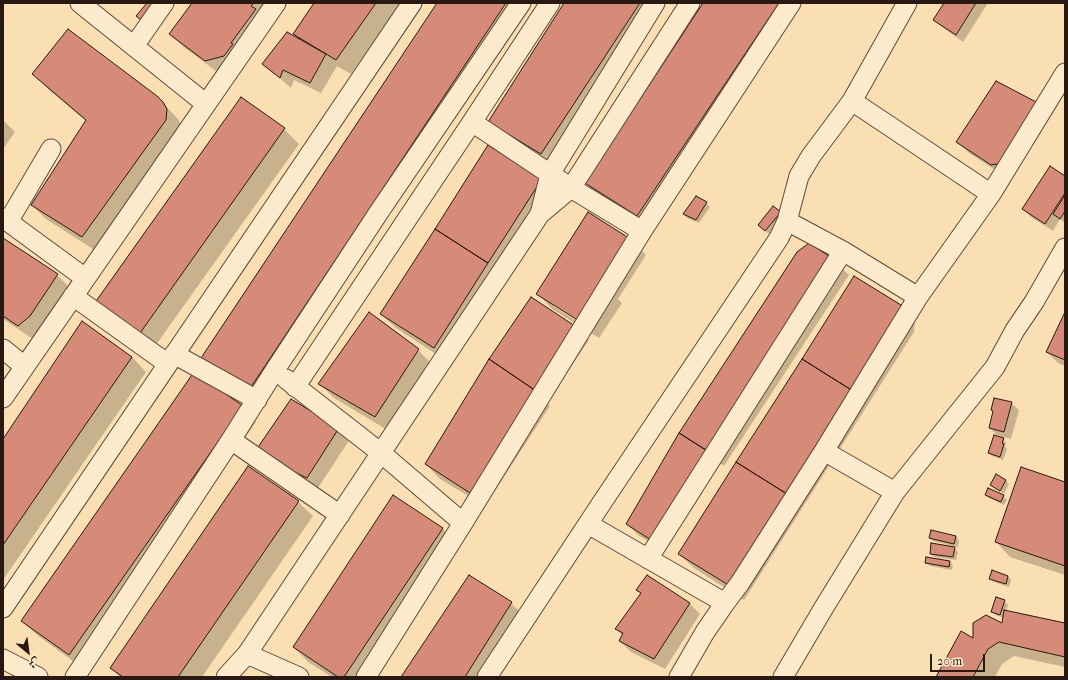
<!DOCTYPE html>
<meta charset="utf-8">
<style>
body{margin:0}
#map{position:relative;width:1068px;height:680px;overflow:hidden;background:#fadfb2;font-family:"IM FELL French Canon",Amiri,serif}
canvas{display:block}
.frame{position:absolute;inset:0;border:4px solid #291913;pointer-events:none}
.north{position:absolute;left:8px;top:632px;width:40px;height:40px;-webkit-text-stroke:3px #fceacd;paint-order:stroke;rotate:151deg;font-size:11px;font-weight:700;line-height:16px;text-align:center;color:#291913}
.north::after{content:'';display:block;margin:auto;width:14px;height:18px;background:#291913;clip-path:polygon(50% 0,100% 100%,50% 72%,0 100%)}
.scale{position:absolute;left:930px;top:654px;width:55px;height:18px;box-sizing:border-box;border:2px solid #291913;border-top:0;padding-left:5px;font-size:12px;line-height:14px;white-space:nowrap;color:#291913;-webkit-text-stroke:3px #fceacd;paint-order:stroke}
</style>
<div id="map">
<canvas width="1068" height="680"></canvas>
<div class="frame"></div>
<div class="north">ش</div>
<div class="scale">20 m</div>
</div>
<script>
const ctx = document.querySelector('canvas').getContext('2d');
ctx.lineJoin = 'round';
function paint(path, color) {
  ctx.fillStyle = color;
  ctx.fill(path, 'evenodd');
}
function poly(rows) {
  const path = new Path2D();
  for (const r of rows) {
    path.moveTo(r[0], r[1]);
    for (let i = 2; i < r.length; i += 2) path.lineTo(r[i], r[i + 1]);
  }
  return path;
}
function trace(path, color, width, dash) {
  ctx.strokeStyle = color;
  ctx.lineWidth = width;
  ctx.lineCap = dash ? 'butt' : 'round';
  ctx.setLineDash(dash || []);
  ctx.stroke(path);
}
const shadow = poly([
 [193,3,279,3,220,74,185,48,170,34],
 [315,3,400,3,351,74,337,66,321,93,294,80,291,88,275,74,264,63,298,38,294,34],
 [438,3,530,3,262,406,214,375],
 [565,3,663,3,556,167,504,136,489,121],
 [705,3,802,3,652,230,600,198,586,183],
 [945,3,988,3,963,42,942,27,934,20],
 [34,74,157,97,177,118,181,124,96,251,46,219,32,205,86,121,48,89],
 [241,99,284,129,299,144,153,349,110,319],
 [1039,105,1050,116,1015,173,1003,175,969,153,958,142],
 [3,120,15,132,3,149],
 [489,147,556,195,448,362,396,328,381,314],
 [1065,177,1065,220,1064,222,1060,219,1053,231,1031,217,1023,209],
 [706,203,710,207,699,223,687,218,684,214],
 [780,213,783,217,769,234,763,229],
 [3,239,57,275,71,289,33,339,3,319],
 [632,241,646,255,618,299,622,303,599,338,552,309,538,294],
 [553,304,589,326,588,328,553,306],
 [834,261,849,275,724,466,720,463,662,550,638,535,627,524],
 [901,306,915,320,914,332,744,600,694,568,679,554],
 [1065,314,1065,366,1058,363,1047,352],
 [578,329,589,340,547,402,550,406,485,506,440,479,426,464],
 [418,350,432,364,389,431,334,398,320,384],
 [132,357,146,372,3,580,3,441],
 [1011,403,1019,410,1011,439,997,435,990,428,994,412,992,410],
 [242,407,256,422,84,669,37,635,22,621],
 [339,428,350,439,318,488,266,464],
 [1003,439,1006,443,1005,447,1007,449,1003,460,992,456,989,452],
 [1006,481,1009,484,1004,494,995,488,991,485],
 [1065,483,1065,575,1010,557,996,542],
 [986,495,1003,496,1007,500,1004,505,989,498],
 [298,502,313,516,202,677,120,677,111,668],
 [442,528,457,543,368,677,332,677,308,662,294,647],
 [931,531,956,537,959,540,958,547,933,541,930,538],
 [954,548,958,552,956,560,934,557,931,553],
 [927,558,950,562,953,565,952,570,930,566,926,563],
 [993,572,1008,576,1011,580,1009,587,994,582,990,579],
 [637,590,689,603,700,614,665,669,631,652,620,641,623,636,616,629,642,594],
 [1004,601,1008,605,1006,611,1065,624,1065,667,1014,656,1002,664,995,677,937,677,974,640,1003,624,1004,618,996,615,992,611],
 [511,603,526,618,488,677,402,677]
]);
const building = poly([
 [147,3,158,3,144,22,136,16,147,3],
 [192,3,254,3,251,6,256,9,231,43,233,44,224,56,205,61,169,34,192,3],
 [314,3,376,3,336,60,293,34,314,3],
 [437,3,506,3,247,393,199,361,437,3],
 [564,3,640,3,541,154,488,122,564,3],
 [703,3,779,3,637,216,585,183,703,3],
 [944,3,976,3,956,35,933,20,944,3],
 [68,29,157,96,163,102,167,109,166,120,82,237,31,205,86,120,32,74,68,29],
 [287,32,326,54,310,83,283,70,280,78,262,64,287,32],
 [996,81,1040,104,1004,163,991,165,956,142,996,81],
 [241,97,285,128,138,336,94,304,241,97],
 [488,145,542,179,488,263,435,229,488,145],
 [1050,166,1065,176,1065,193,1045,224,1022,209,1050,166],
 [1065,195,1065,211,1060,219,1053,214,1065,195],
 [696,196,707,202,696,220,683,214,696,196],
 [773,206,781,212,765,231,758,225,773,206],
 [588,212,632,240,584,324,536,294,588,212],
 [435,229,488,263,434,348,380,314,435,229],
 [3,238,58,274,30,316,18,326,3,316,3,238],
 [809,243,835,260,709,452,679,433,797,252,809,243],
 [854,276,901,305,900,317,853,391,802,359,854,276],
 [531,297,578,328,536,391,489,359,531,297],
 [369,312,419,349,375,417,318,384,369,312],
 [1065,312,1065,360,1046,352,1065,312],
 [82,321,132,357,3,545,3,439,82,321],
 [489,359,536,391,470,493,425,464,489,359],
 [802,359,853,391,787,494,736,462,802,359],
 [194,372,243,406,69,655,21,621,194,372],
 [994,398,1012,402,1004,432,989,428,993,411,991,410,994,398],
 [291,399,339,428,307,478,254,453,291,399],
 [679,433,709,452,651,540,626,524,679,433],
 [994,435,1004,438,1002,443,1004,444,1000,457,988,453,994,435],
 [736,462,787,494,730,586,678,554,736,462],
 [248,466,299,501,178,677,123,677,110,668,248,466],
 [1021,467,1065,482,1065,566,995,542,1021,467],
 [996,474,1006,480,1000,491,990,485,996,474],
 [988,488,1004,495,1001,502,985,495,988,488],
 [393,495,443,528,344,677,338,677,293,647,393,495],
 [931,530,956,536,954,544,929,538,931,530],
 [931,543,955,547,953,557,930,554,931,543],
 [926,557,950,561,949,567,925,563,926,557],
 [992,570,1008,576,1006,584,989,579,992,570],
 [469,575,512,602,465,677,401,677,469,575],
 [647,575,690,603,654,659,619,641,623,633,615,629,641,593,636,590,647,575],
 [996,597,1005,600,1000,615,991,612,996,597],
 [1004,610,1065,623,1065,657,999,642,988,649,973,677,936,677,961,631,973,638,973,623,986,615,1002,623,1004,610]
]);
const minor = poly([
 [80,3,206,104],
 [134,46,164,3],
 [852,101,991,194],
 [472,122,571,188,642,231],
 [540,214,550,174,655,3],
 [3,218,85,278],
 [787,221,843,251,918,297],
 [8,222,51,149],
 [73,296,168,364],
 [3,349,24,366],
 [174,354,257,400],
 [286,379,381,453,463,523],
 [295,387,472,122,550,3],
 [3,398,276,3],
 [231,440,340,515],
 [824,451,895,492],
 [588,524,725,603],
 [648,559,843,251],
 [3,608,412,3],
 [247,654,299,677],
 [3,659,38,677],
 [75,677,231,440,275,370,379,212,521,3],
 [226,677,247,654,540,214,571,188,690,3],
 [366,677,463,523,642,231,791,3],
 [487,677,603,501,779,238,787,221,799,176,811,156,852,101,907,3],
 [679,677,705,632,725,603,740,583,824,451,918,297,991,194,1065,73],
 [783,677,823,609,895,492,995,367,1015,330,1034,302,1065,248]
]);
paint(shadow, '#0003');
paint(building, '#d68b78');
trace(building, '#291913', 1);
trace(minor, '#5d4a3b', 21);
trace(minor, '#fceacd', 19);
</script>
